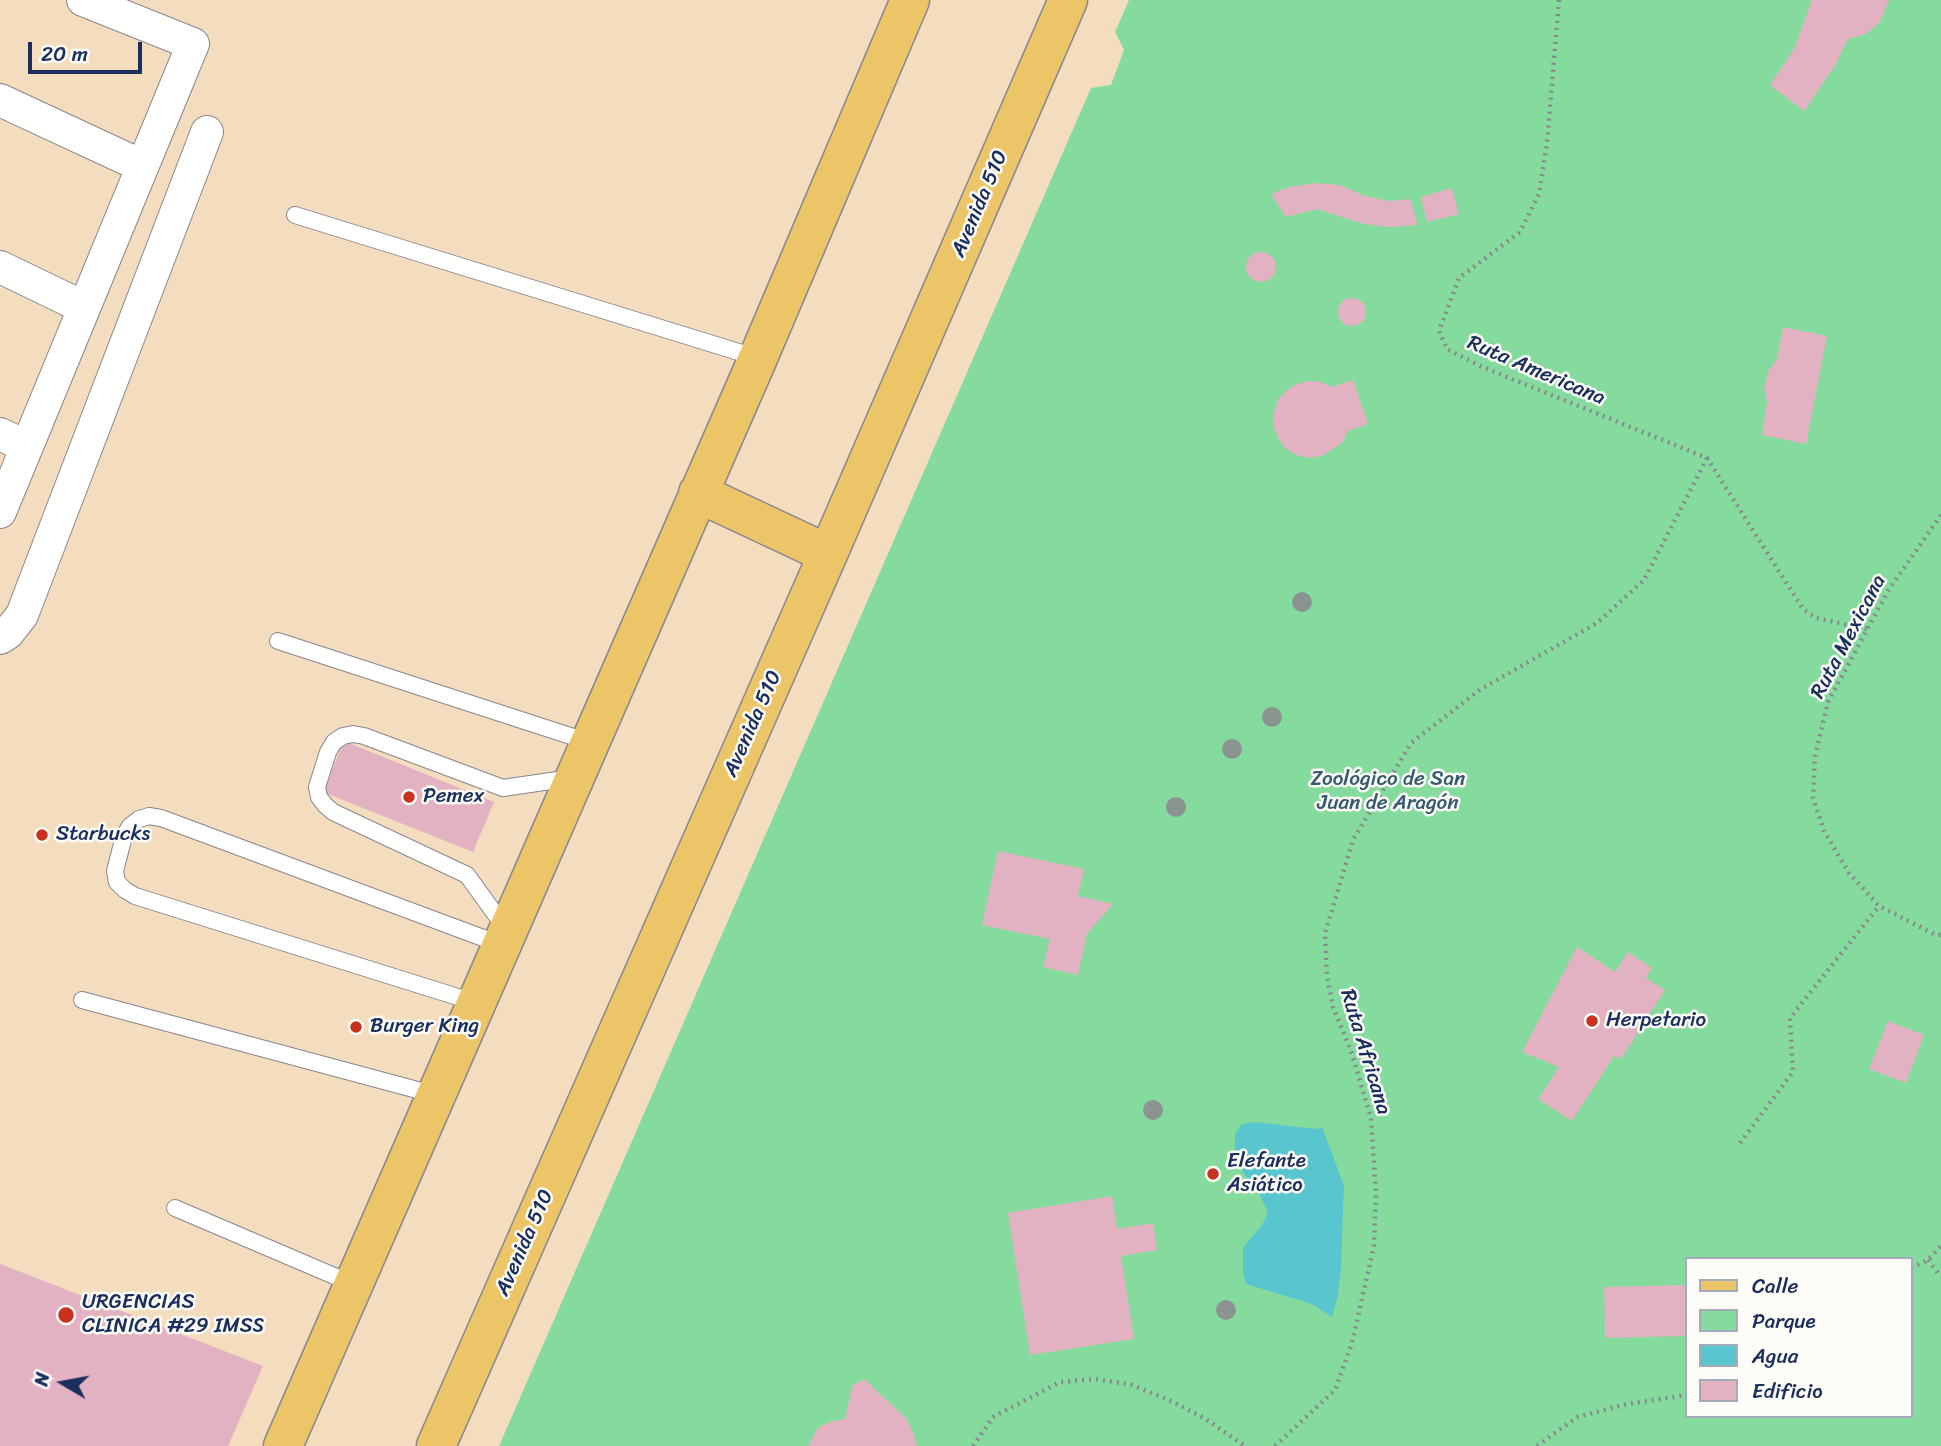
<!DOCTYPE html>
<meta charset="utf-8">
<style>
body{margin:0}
#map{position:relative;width:1941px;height:1446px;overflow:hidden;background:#f4dcbe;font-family:Sriracha,sans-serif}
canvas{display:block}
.legend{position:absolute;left:1685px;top:1257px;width:228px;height:161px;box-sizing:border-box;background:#fdfcf7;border:2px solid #a3aaba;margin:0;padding:9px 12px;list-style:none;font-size:21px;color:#1b2f5e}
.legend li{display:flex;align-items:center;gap:14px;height:35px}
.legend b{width:35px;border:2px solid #a3aaba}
.north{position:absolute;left:28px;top:1348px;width:70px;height:70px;-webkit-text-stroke:5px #fdfcf7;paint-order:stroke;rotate:280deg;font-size:19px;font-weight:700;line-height:28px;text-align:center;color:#1b2f5e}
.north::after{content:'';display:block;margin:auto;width:24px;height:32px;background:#1b2f5e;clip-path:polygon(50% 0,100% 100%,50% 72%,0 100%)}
.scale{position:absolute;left:28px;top:42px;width:114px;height:32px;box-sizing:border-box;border:4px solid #1b2f5e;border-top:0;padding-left:9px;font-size:21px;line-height:24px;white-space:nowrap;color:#1b2f5e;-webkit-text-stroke:5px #fdfcf7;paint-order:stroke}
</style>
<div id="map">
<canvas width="1941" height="1446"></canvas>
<ul class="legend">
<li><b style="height:9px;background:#edc569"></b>Calle</li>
<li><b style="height:19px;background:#85db9e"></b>Parque</li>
<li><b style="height:19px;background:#58c5cf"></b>Agua</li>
<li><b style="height:19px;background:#e3b2c2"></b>Edificio</li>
</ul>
<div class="north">N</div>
<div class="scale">20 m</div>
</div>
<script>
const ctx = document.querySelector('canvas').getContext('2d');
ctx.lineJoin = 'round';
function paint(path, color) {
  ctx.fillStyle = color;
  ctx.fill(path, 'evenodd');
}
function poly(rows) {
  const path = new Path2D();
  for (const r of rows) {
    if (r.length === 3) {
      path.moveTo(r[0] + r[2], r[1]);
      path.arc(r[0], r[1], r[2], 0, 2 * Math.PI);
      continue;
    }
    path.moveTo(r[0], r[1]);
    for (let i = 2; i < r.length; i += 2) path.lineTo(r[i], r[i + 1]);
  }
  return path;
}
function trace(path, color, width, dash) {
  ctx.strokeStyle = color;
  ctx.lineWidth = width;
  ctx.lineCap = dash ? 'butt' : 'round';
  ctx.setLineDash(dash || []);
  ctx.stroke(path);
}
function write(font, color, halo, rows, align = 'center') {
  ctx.font = font + ' Sriracha,sans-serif';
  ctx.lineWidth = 5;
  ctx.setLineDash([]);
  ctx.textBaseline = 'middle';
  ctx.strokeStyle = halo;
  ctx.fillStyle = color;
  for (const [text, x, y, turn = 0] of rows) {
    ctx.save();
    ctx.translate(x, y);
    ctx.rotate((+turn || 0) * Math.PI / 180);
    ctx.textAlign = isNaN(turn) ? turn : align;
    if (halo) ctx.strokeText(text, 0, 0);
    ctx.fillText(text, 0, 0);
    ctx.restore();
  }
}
const green = poly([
 [1129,0,1941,0,1941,1446,499,1446,1091,88,1111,85,1124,50,1115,32],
 [1687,1259,1911,1259,1911,1416,1687,1416]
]);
const water = poly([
 [1255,1122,1316,1129,1322,1127,1344,1186,1341,1266,1338,1295,1332,1317,1312,1304,1246,1284,1243,1273,1243,1248,1262,1225,1268,1213,1261,1197,1244,1174,1235,1153,1235,1134,1242,1124]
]);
const building = poly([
 [1812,0,1889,0,1880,22,1866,34,1848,39,1836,64,1804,111,1770,85,1794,49],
 [1316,183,1340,185,1365,196,1390,201,1410,199,1418,225,1389,227,1364,224,1317,209,1286,217,1271,194,1289,187],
 [1452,188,1459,214,1427,222,1421,197],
 [1261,267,15],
 [1352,312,14],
 [1783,327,1827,336,1806,444,1762,435,1767,401,1764,389,1768,372,1777,359],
 [1353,380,1368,424,1348,431,1343,442,1322,456,1309,458,1296,455,1285,448,1278,438,1273,425,1274,412,1278,400,1287,390,1297,384,1309,381,1321,382,1332,387],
 [344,741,494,802,473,852,323,792],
 [998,851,1084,869,1078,896,1113,904,1087,934,1078,975,1043,967,1050,939,982,925],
 [1577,947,1615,972,1628,952,1652,968,1646,978,1665,990,1621,1059,1614,1056,1572,1121,1538,1099,1559,1067,1522,1052],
 [1888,1021,1924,1035,1906,1083,1869,1069],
 [1112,1196,1117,1229,1153,1223,1157,1250,1121,1256,1134,1339,1030,1355,1008,1213],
 [0,1264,263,1366,228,1446,0,1446],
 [1687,1285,1687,1336,1605,1338,1604,1287],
 [864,1379,906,1418,915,1437,917,1446,808,1446,818,1428,829,1422,845,1419,852,1386]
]);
const path = poly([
 [1559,0,1547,143,1539,194,1520,232,1459,278,1439,331,1447,349,1480,366,1707,458,1803,609,1816,618,1867,629],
 [1941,515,1888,591,1828,702,1815,756,1813,798,1824,831,1849,873,1879,906,1934,934,1941,935],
 [1740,1143,1793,1072,1790,1018,1879,906],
 [1928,1260,1941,1277],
 [1911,1268,1928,1260,1941,1246],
 [973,1446,993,1417,1060,1382,1096,1379,1132,1385,1169,1400,1204,1418,1245,1446],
 [1275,1446,1335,1390,1352,1343,1374,1246,1376,1194,1371,1118,1351,1051,1333,1007,1327,976,1325,933,1353,840,1411,743,1481,689,1597,623,1644,580,1707,458],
 [1537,1446,1577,1417,1627,1404,1687,1395]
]);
const service = poly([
 [295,215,758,358],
 [278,641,589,742],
 [506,929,467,875,333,812,325,805,319,797,317,787,328,752,334,742,343,736,353,734,364,736,503,788,571,778],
 [82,1000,436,1095],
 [477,1003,135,896,125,890,117,882,115,871,124,836,130,826,139,819,149,816,161,818,502,945],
 [175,1208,353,1284]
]);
const minor = poly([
 [0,100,142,166],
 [0,267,83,307],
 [0,434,27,447],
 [0,512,193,44,83,0],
 [0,638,8,633,22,615,207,132]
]);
const primary = poly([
 [698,493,828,554],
 [283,1446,758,358,910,0],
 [436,1446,828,554,1068,0]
]);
const trees = [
 [1302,602],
 [1272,717],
 [1232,749],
 [1176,807],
 [1153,1110],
 [1226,1310]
];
const markers = [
 [409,797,7,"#c8321e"],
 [42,835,7,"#c8321e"],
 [1592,1021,7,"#c8321e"],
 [356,1027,7,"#c8321e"],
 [1213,1174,7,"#c8321e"],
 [66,1315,9,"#c8321e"]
];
const streetNames = [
 ["Avenida 510",980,204,-67],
 ["Ruta Americana",1536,371,23],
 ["Ruta Mexicana",1849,637,-62],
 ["Avenida 510",753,724,-66],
 ["Ruta Africana",1365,1052,73],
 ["Avenida 510",525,1243,-66]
];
const parkNames = [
 ["Zoológico de San",1388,780],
 ["Juan de Aragón",1388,804]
];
const poiNames = [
 ["Pemex",423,797],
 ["Starbucks",56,835],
 ["Herpetario",1606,1021],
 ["Burger King",370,1027],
 ["Elefante",1227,1162],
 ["Asiático",1227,1186],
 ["URGENCIAS",82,1303],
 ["CLINICA #29 IMSS",82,1327]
];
paint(green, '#85db9e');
paint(water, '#58c5cf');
paint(building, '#e3b2c2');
trace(service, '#88868e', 18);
trace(minor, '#88868e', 34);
trace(primary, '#88868e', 41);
trace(path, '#88868e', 4.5, [2, 5]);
trace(service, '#fff', 16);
trace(minor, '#fff', 32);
trace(primary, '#edc569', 38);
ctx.fillStyle = '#8c9492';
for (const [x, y] of trees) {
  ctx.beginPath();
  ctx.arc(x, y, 10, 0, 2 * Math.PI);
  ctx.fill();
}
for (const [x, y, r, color] of markers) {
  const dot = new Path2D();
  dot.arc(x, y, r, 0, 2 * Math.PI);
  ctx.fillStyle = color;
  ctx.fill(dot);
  trace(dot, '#fdfcf7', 2.5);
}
write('21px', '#1b2f5e', '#fdfcf7', streetNames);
write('21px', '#365a6e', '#fdfcf7', parkNames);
write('21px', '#1b2f5e', '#fdfcf7', poiNames, 'left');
</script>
